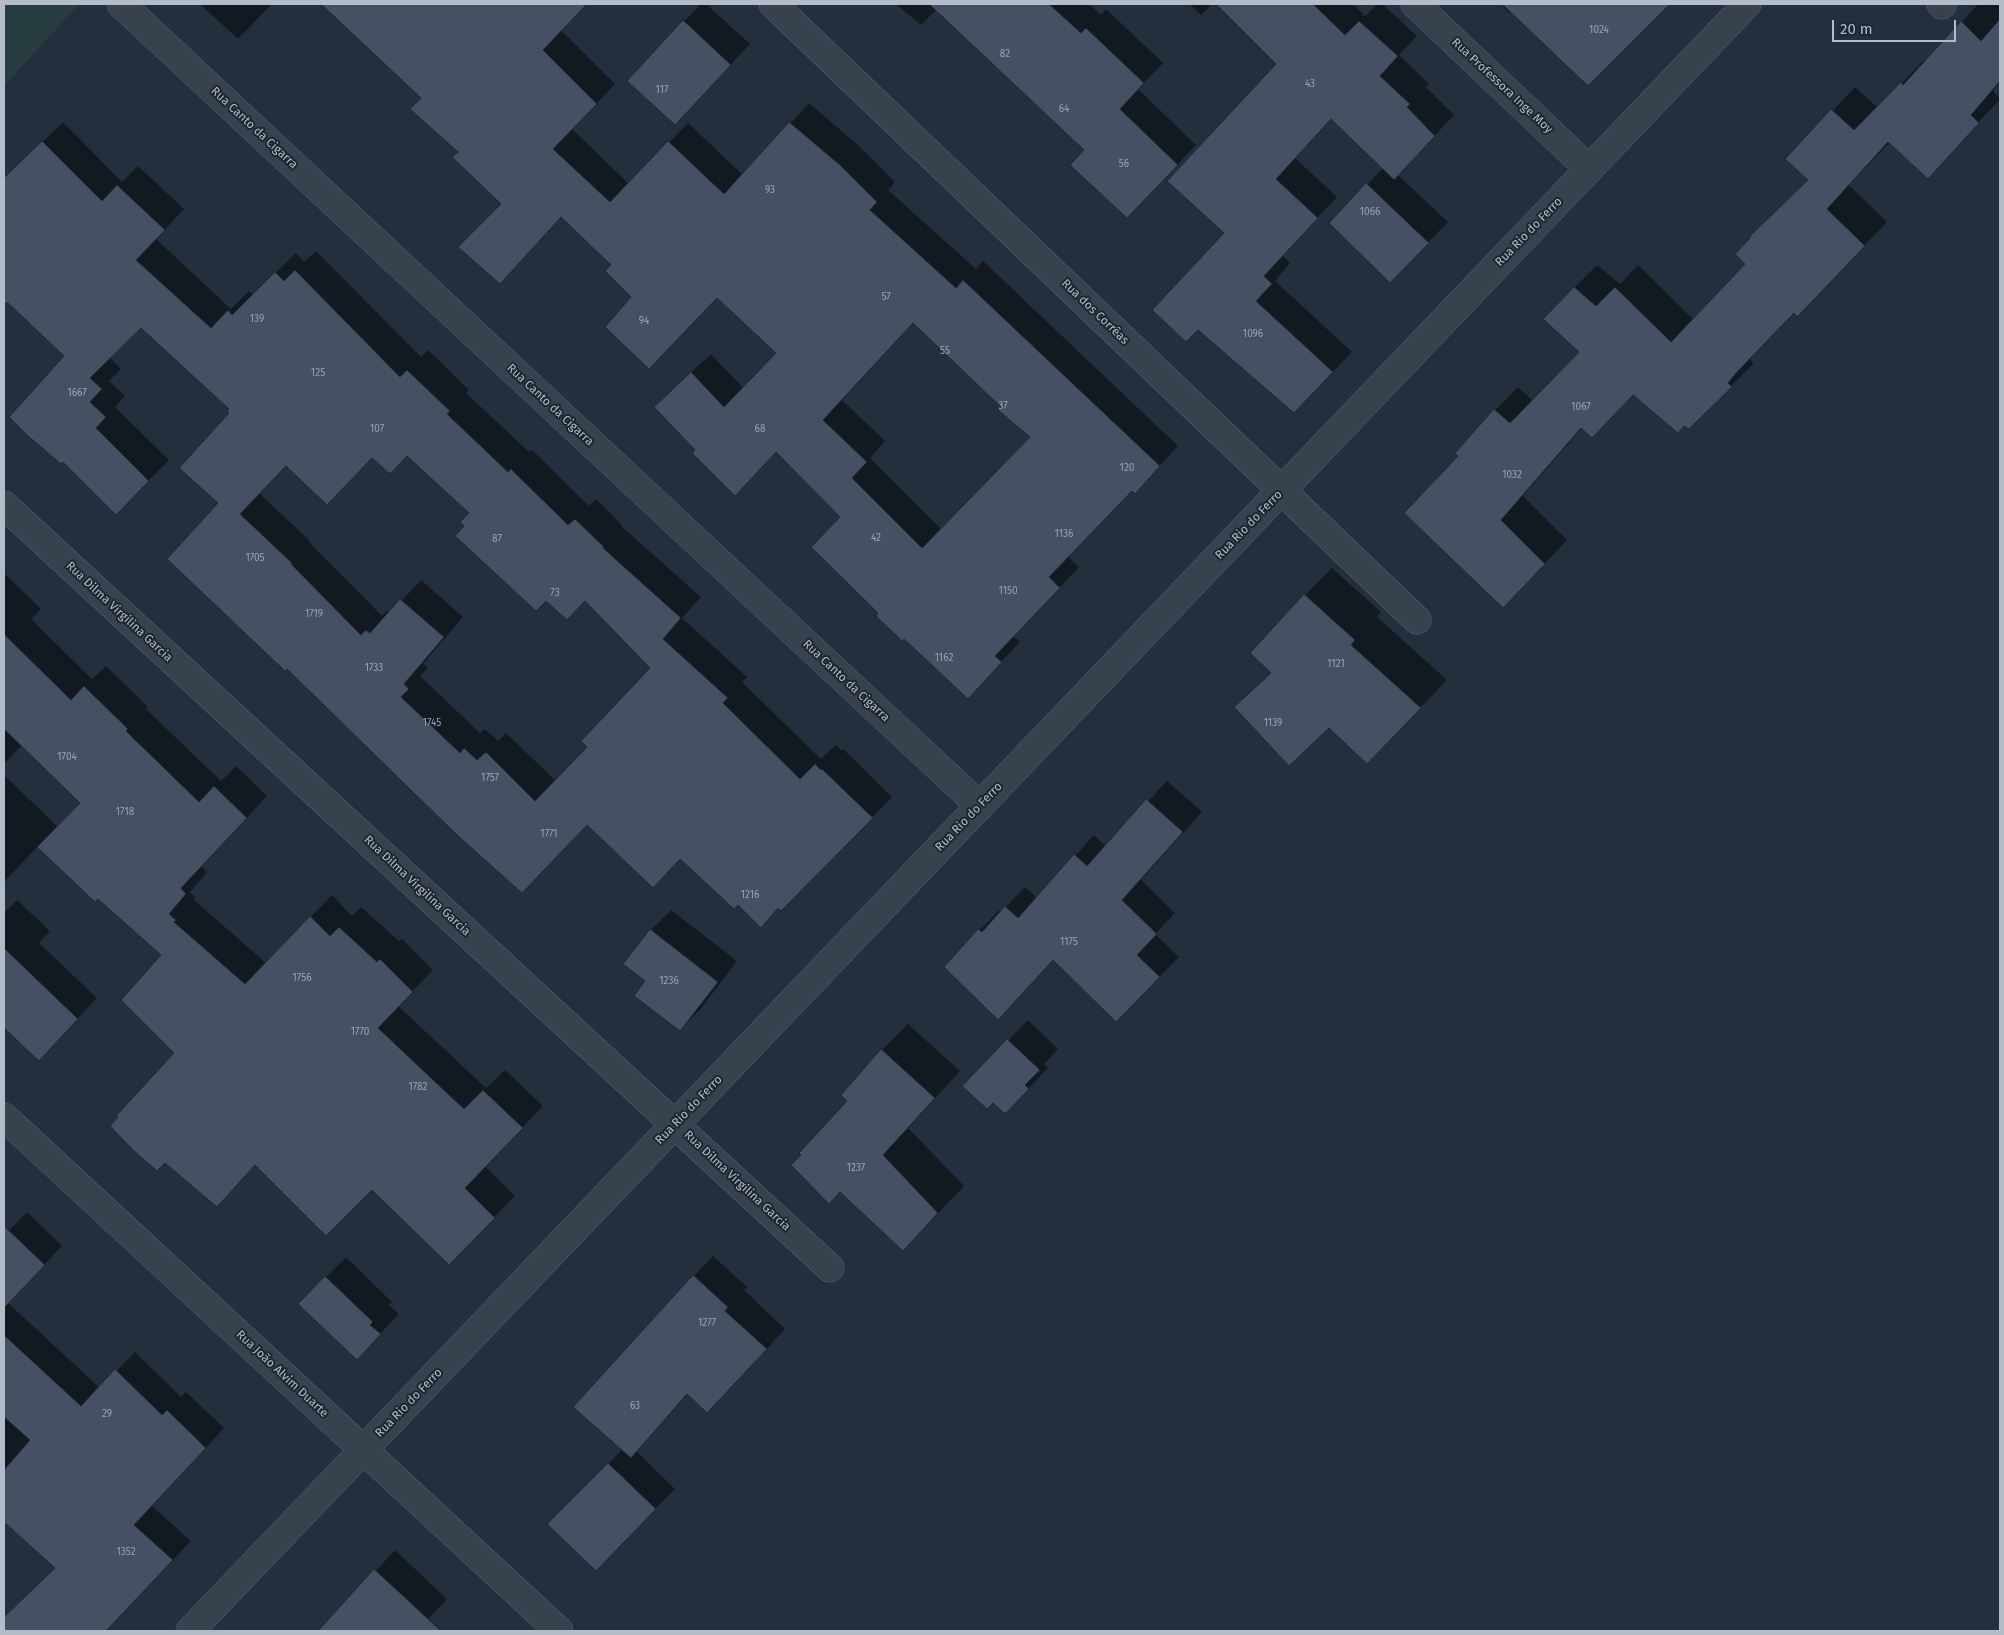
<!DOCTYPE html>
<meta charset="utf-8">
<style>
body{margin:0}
#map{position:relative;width:2004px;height:1635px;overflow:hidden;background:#242f3e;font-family:"Fira Sans",sans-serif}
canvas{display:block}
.frame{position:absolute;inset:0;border:5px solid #b4bcc9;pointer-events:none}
.scale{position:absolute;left:1832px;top:20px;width:124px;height:22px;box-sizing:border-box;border:2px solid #b4bcc9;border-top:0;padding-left:6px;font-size:15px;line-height:18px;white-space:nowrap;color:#b4bcc9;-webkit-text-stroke:4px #1d2633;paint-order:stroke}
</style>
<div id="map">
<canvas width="2004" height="1635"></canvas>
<div class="frame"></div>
<div class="scale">20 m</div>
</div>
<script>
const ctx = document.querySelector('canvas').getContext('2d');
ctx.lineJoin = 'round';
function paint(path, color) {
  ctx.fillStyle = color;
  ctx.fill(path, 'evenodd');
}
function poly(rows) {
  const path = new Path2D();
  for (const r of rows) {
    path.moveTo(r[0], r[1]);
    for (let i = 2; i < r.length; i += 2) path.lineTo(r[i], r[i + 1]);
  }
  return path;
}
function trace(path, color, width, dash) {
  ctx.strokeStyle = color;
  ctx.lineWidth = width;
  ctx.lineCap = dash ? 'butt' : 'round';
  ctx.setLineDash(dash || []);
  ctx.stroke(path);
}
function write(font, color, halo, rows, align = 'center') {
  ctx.font = font + ' "Fira Sans",sans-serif';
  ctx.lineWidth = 4;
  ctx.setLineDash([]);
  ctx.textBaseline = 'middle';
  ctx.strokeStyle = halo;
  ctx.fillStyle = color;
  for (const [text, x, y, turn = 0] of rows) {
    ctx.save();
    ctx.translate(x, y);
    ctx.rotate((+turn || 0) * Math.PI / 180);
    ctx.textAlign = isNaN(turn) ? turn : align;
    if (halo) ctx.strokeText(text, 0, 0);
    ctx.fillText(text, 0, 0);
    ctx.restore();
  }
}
const green = poly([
 [4,4,79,4,4,86]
]);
const shadow = poly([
 [200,4,272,4,238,39],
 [323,4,586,4,561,30,615,84,572,129,629,184,688,123,743,175,809,103,859,146,895,182,888,190,976,269,983,261,1178,446,1135,492,1132,489,1068,557,1079,567,1013,636,1020,642,968,697,880,613,842,517,777,451,735,495,697,450,674,388,711,354,744,389,778,353,718,297,633,297,613,265,562,216,500,282,503,204,459,152,422,97],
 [914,322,1003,406,1031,437,941,529,870,458,885,441,842,400],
 [701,4,706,4,750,44,695,103,684,21],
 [896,4,1089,4,1101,15,1106,9,1163,63,1138,89,1196,145,1146,197,1086,150,937,9,921,25],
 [1190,4,1212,4,1201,15],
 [1217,4,1353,4,1365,16,1378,4,1382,4,1417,36,1399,55,1429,84,1426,87,1454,115,1398,175,1448,222,1390,281,1331,223,1383,168,1332,118,1295,158,1337,197,1282,255,1290,263,1275,281,1352,352,1294,412,1226,233,1278,64],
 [1501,4,1668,4,1588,84,1512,11,1509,13],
 [1978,4,2000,4,2000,82,1993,91,2000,99,1928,177,1890,142,1849,185,1887,222,1820,292,1794,312,1759,348,1750,360,1754,363,1689,428,1634,394,1582,428,1523,496,1567,540,1525,584,1460,456,1495,410,1518,387,1533,401,1580,352,1574,288,1597,265,1620,284,1638,265,1694,320,1747,264,1809,180,1787,159,1855,87,1878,108,1924,60,1926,62],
 [63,122,122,182,138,166,184,209,156,239,231,309,249,291,253,295,296,253,304,262,316,251,421,357,428,350,469,390,466,393,529,452,532,450,589,506,596,499,623,526,622,527,701,597,682,618,747,677,742,682,821,759,836,745,842,751,843,749,892,797,781,909,779,907,761,926,738,903,681,858,587,824,542,871,220,503,230,409,141,326,109,357,121,369,109,381,125,396,115,407,169,460,116,513,66,356,4,297,4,179],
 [408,454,470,513,466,526,586,600,652,668,589,747,556,781,506,733,498,741,485,729,480,733,420,676,428,668,423,664,463,617,421,580,390,613,387,610,382,616,310,543,311,542,259,493,286,465],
 [1332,568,1381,612,1377,617,1447,680,1394,735,1329,726,1236,707,1272,672,1305,595],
 [4,573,41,609,31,619,92,679,106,666,148,707,146,709,221,781,236,766,267,796,201,866,207,872,190,892,196,898,194,900,266,963,332,895,352,916,361,907,399,941,402,939,433,970,398,1006,486,1088,505,1070,543,1106,485,1166,515,1196,449,1263,372,1188,256,1164,238,1184,175,1053,163,955,98,898,95,900,38,846,4,882,4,775,58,827,81,803,22,745,4,764],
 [1167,781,1202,812,1141,880,1175,913,1155,934,1179,957,1116,1020,1054,959,998,1018,945,967,999,910,1001,912,1025,887,1037,898,1094,835,1106,847],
 [17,900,50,931,39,943,97,998,39,1059,4,1026,4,913],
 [671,910,737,961,700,1010,680,1029,647,981,651,930],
 [1028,1020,1058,1049,1044,1064,1048,1068,1024,1093,993,1101,964,1086],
 [908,1024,960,1071,908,1128,964,1186,929,1223,802,1155,849,1101,882,1050],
 [27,1212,62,1246,8,1303,100,1388,135,1352,181,1397,186,1392,224,1428,152,1506,191,1541,140,1595,119,1611,103,1631,4,1631,4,1618,56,1568,4,1520,4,1236],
 [713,1256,747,1287,744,1290,785,1329,727,1392,688,1394,636,1451,675,1489,615,1550,549,1524,623,1449,694,1276],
 [346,1257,392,1302,389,1305,399,1314,357,1358,300,1304],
 [395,1550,447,1599,420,1628,423,1631,323,1631,321,1630]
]);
const building = poly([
 [321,4,587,4,543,50,597,104,553,149,610,202,668,141,724,194,789,122,840,165,877,202,870,210,956,288,963,280,1160,466,1135,494,1132,491,1049,577,1060,588,995,656,1002,662,968,699,904,639,902,641,876,616,878,613,811,547,840,517,776,452,735,496,692,453,695,450,654,407,691,372,724,407,776,353,717,298,649,369,605,327,631,297,605,271,611,265,561,217,500,284,458,247,501,204,452,157,458,152,410,109,421,98,321,4],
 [913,323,1001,407,998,410,1030,437,922,548,852,478,867,462,823,420,913,323],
 [929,4,1049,4,1081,33,1086,28,1144,83,1120,109,1178,165,1127,218,1070,165,1084,150,929,4],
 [1216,4,1313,4,1345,35,1359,21,1398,56,1380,76,1410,104,1407,107,1435,136,1394,180,1331,119,1276,179,1318,218,1264,276,1272,284,1256,301,1333,372,1294,413,1198,330,1186,342,1152,310,1224,233,1167,181,1276,64,1216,4],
 [1502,4,1670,4,1588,86,1502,4],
 [2000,19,2000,81,1971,115,1979,123,1928,179,1888,142,1827,209,1865,246,1797,317,1794,313,1736,373,1728,383,1732,387,1689,429,1684,426,1678,433,1633,395,1592,438,1581,428,1501,520,1545,564,1503,608,1404,513,1458,456,1455,453,1494,409,1510,423,1579,352,1543,319,1574,287,1596,306,1615,287,1671,342,1745,264,1735,254,1751,237,1750,236,1808,180,1785,159,1831,109,1854,130,1901,82,1903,85,1961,21,1981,41,2000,19],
 [683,20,731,65,675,125,627,81,683,20],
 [42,141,102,201,117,185,165,230,136,260,211,328,228,310,232,315,275,272,284,281,295,270,400,377,407,370,450,411,447,414,508,472,511,469,568,525,575,519,604,547,603,548,681,618,663,639,728,698,723,703,800,779,815,764,821,770,822,769,873,818,781,911,778,908,761,928,738,905,734,909,680,859,653,888,587,825,522,893,456,834,287,669,285,671,167,559,218,503,179,468,229,413,227,411,229,409,141,328,90,378,102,389,90,402,106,417,96,428,149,481,116,515,63,462,61,464,27,435,9,417,64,356,8,303,4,303,4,178,42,141],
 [407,456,469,513,460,522,464,526,455,536,536,611,546,601,567,620,585,601,650,668,581,741,587,747,535,801,486,752,477,760,464,748,460,753,401,697,409,689,404,684,444,637,400,599,370,633,366,630,361,635,291,564,292,563,240,514,286,466,327,505,372,458,390,474,407,456],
 [1366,183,1429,243,1390,283,1329,223,1366,183],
 [1304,594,1355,640,1351,645,1421,708,1367,764,1329,728,1289,766,1234,707,1271,673,1250,653,1304,594],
 [4,634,71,700,84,686,128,729,126,731,199,802,214,786,247,818,181,888,186,894,169,914,176,920,174,922,245,984,310,916,330,936,339,927,377,962,380,959,413,992,378,1028,464,1109,483,1090,523,1128,465,1188,495,1218,449,1265,372,1190,326,1236,255,1165,217,1207,165,1163,157,1171,133,1150,110,1126,118,1117,116,1116,174,1053,121,1000,161,955,98,899,95,902,37,847,80,803,4,729,4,634],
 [1146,799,1183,832,1122,900,1157,934,1137,955,1160,977,1116,1022,1053,960,998,1020,944,967,978,929,982,932,1005,906,1018,918,1074,854,1087,866,1146,799],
 [650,929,718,982,680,1031,634,996,645,981,623,964,650,929],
 [4,948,78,1019,39,1061,4,1028,4,948],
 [1007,1039,1040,1070,1025,1085,1029,1089,1005,1114,993,1103,987,1109,962,1086,1007,1039],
 [881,1049,935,1098,883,1155,938,1213,903,1251,840,1192,829,1204,791,1165,801,1155,799,1153,847,1101,841,1095,881,1049],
 [4,1226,45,1265,4,1308,4,1226],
 [693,1275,728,1307,725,1311,767,1349,707,1413,687,1394,631,1458,573,1407,693,1275],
 [325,1276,373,1322,370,1325,381,1334,357,1360,298,1304,325,1276],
 [4,1335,81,1406,115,1369,162,1415,167,1410,206,1448,134,1525,173,1560,106,1631,4,1631,4,1617,55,1568,4,1522,4,1470,30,1440,4,1417,4,1335],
 [608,1463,656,1509,596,1571,547,1524,608,1463],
 [374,1569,441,1631,318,1631,374,1569]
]);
const minor = poly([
 [121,4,980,806],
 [773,4,1417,620],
 [1415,4,1589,169],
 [1941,4,1942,5],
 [4,505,830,1268],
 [4,1117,559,1631],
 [190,1631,1747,4]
]);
const numberNames = [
 ["1024",1599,30],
 ["82",1005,54],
 ["43",1310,84],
 ["117",662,90],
 ["64",1064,109],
 ["56",1124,164],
 ["93",770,190],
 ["1066",1370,212],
 ["57",886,297],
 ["139",257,319],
 ["94",644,321],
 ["1096",1253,334],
 ["55",945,351],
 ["125",318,373],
 ["1667",77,393],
 ["37",1003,406],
 ["1067",1581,407],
 ["107",377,429],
 ["68",760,429],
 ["120",1127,468],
 ["1032",1512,475],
 ["1136",1064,534],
 ["42",876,538],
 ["87",497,539],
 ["1705",255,558],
 ["1150",1008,591],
 ["73",555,593],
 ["1719",314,614],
 ["1162",944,658],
 ["1121",1336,664],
 ["1733",374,668],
 ["1745",432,723],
 ["1139",1273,723],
 ["1704",67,757],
 ["1757",490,778],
 ["1718",125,812],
 ["1771",549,834],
 ["1216",750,895],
 ["1175",1069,942],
 ["1756",302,978],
 ["1236",669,981],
 ["1770",360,1032],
 ["1782",418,1087],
 ["1237",856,1168],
 ["1277",707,1323],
 ["63",635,1406],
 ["29",107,1414],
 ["1352",126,1552]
];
const streetNames = [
 ["Rua Professora Inge Moy",1502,86,43],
 ["Rua Canto da Cigarra",254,128,43],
 ["Rua Rio do Ferro",1529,232,-46],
 ["Rua dos Corrêas",1095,312,44],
 ["Rua Canto da Cigarra",550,405,43],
 ["Rua Rio do Ferro",1249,525,-46],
 ["Rua Dilma Virgilina Garcia",119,612,43],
 ["Rua Canto da Cigarra",846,681,43],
 ["Rua Rio do Ferro",969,817,-46],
 ["Rua Dilma Virgilina Garcia",417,886,43],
 ["Rua Rio do Ferro",689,1110,-46],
 ["Rua Dilma Virgilina Garcia",737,1181,43],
 ["Rua João Alvim Duarte",282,1374,43],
 ["Rua Rio do Ferro",409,1403,-46]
];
paint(green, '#263c3f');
paint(shadow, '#0007');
paint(building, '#455162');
trace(building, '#1f2835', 1);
trace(minor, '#565f6c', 29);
trace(minor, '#38414e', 28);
write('10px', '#98a1af', null, numberNames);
write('12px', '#b4bcc9', '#1d2633', streetNames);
</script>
